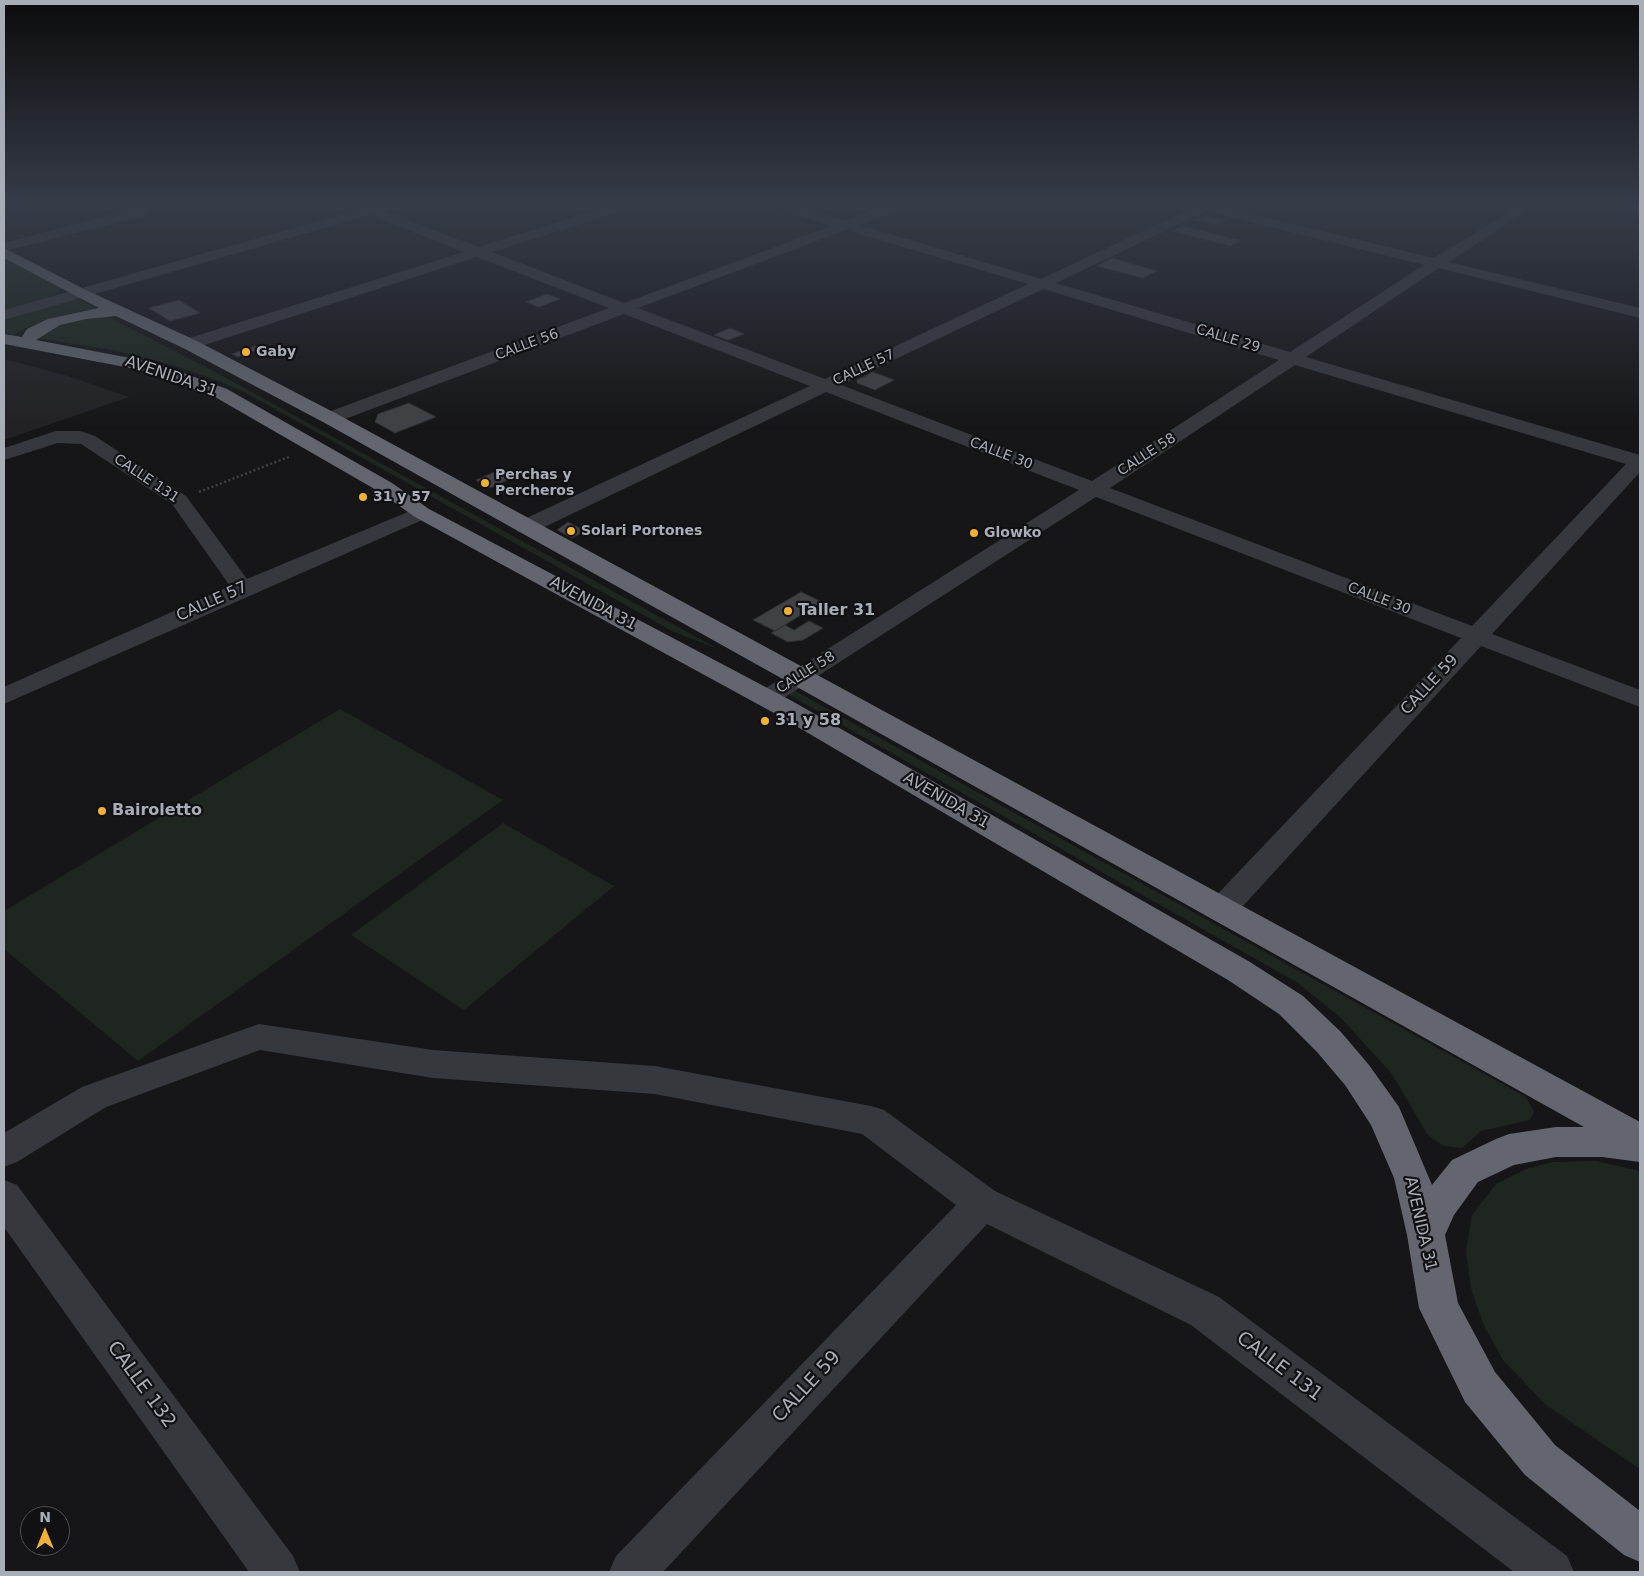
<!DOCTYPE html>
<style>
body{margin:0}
#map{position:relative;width:1644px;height:1576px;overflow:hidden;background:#161618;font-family:"DejaVu Sans",sans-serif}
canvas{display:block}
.frame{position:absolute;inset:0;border:5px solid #a8adb8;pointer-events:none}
.north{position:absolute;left:20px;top:1506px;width:50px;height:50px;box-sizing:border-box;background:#111113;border:1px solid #4d4f55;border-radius:50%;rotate:0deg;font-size:14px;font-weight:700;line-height:20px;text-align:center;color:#a8adb8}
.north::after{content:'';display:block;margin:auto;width:18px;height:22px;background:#f2b134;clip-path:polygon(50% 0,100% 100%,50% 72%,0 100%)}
</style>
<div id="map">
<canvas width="1644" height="1576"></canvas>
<div class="frame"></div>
<div class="north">N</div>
</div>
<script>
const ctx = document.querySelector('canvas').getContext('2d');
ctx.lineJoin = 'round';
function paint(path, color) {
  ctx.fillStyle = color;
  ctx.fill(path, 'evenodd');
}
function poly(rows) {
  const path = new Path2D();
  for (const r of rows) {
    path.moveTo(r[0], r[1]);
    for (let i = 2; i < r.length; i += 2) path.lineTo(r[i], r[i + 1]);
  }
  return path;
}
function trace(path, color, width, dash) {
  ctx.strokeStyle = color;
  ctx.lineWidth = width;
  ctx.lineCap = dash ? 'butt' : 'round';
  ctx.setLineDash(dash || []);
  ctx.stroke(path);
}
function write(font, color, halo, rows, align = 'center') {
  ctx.font = font + ' "DejaVu Sans",sans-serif';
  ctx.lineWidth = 4.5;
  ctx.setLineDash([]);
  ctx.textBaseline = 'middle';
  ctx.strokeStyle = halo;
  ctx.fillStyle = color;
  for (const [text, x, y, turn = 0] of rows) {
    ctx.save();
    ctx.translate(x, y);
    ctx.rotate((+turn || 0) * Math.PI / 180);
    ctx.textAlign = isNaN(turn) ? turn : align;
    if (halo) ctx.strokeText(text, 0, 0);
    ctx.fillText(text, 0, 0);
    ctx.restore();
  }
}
const built = poly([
 [4,359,68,376,129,397,4,440]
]);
const green = poly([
 [4,257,63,288,52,298,4,310],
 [77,299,97,309,82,311,25,328,14,335,4,333,4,317],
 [104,315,219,374,718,649,672,631,248,394,219,381,173,365,112,350,37,338,48,329,86,317],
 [790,688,1526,1097,1534,1111,1530,1120,1481,1131,1462,1148,1443,1146,1427,1134,1392,1074,1341,1018,1298,983,782,691],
 [340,709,503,800,138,1061,4,949,4,911],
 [503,823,614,886,464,1010,351,935],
 [1596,1161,1640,1171,1640,1469,1546,1405,1503,1360,1484,1326,1471,1289,1466,1251,1472,1215,1496,1184,1526,1169,1553,1162]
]);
const building = poly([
 [1203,216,1212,217,1226,220,1217,225,1194,220,1203,216],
 [1183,226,1241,241,1230,246,1172,231,1183,226],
 [1112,258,1157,271,1143,278,1097,266,1112,258],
 [547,294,560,299,539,307,526,302,547,294],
 [179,300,200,313,170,321,149,308,179,300],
 [730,328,744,334,728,340,714,335,730,328],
 [255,346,261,349,237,357,232,354,255,346],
 [873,372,894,380,875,390,857,383,857,380,873,372],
 [409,403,436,417,395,433,375,422,378,414,409,403],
 [504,468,518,475,490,488,476,480,504,468],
 [568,522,585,531,572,538,557,530,568,522],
 [801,592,822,602,775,631,753,620,801,592],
 [809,621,823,628,803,640,788,642,771,633,785,625,794,630,809,621]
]);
const path = poly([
 [199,492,291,456]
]);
const minor = poly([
 [137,208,154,208,142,217,4,251,4,243,137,208],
 [356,208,388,208,384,211,478,247,603,208,624,208,622,211,492,252,624,303,832,226,783,211,781,208,803,208,845,221,879,208,899,208,897,211,860,225,1041,279,1192,208,1227,208,1434,258,1515,208,1531,208,1449,262,1640,308,1640,318,1439,268,1306,357,1640,455,1640,472,1492,634,1640,690,1640,707,1481,646,1232,918,1221,921,1210,918,1206,910,1210,902,1461,638,1096,497,776,703,767,706,758,703,754,698,758,693,1079,490,826,392,534,532,526,533,518,532,515,527,518,522,810,386,624,314,337,422,323,422,321,418,323,414,609,308,477,257,195,348,183,348,181,344,183,340,464,252,370,215,4,320,4,310,358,210,356,208],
 [1207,211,1210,212,1424,265,1290,352,1056,283,1207,211],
 [846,230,1028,284,825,379,638,308,846,230],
 [1043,289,1279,360,1092,481,841,385,1043,289],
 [1295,365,1626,464,1472,626,1110,488,1295,365],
 [1631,208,1640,208,1640,212,1633,211,1631,208],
 [56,431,80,431,95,436,186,496,247,579,415,509,422,507,429,509,432,513,429,517,4,704,4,687,230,586,172,504,81,444,58,443,4,460,4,448,56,431],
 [259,1024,433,1050,655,1066,871,1106,884,1110,995,1191,1219,1297,1567,1556,1574,1572,1514,1572,1191,1325,987,1224,663,1572,609,1572,616,1556,956,1205,862,1134,655,1094,433,1078,260,1050,106,1107,17,1162,4,1167,4,1133,82,1087,259,1024],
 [4,1180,17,1185,293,1556,300,1572,249,1572,4,1227,4,1180]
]);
const highway = poly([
 [4,248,86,290,195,340,337,414,1640,1122,1640,1162,1602,1157,1556,1157,1514,1165,1478,1182,1454,1215,1445,1235,1458,1303,1495,1372,1555,1445,1640,1511,1640,1562,1624,1555,1525,1475,1465,1402,1419,1308,1407,1235,1394,1178,1371,1125,1345,1085,1317,1052,1279,1014,1228,980,774,713,415,517,378,491,215,397,146,371,4,344,4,334,22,337,27,329,48,319,99,308,4,258,4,248],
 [116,316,183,348,323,422,1584,1127,1556,1127,1509,1134,1496,1139,1452,1160,1432,1185,1399,1107,1369,1065,1341,1032,1303,996,1250,962,792,701,429,509,392,483,227,389,156,363,36,340,60,325,86,319,116,316]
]);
const markers = [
 [246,352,5,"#f2b134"],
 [485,483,5,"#f2b134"],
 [363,497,5,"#f2b134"],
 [571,531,5,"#f2b134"],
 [974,533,5,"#f2b134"],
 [788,611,5,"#f2b134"],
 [765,721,5,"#f2b134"],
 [102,811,5,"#f2b134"]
];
const farStreetnames = [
 ["CALLE 29",1228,339,17],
 ["CALLE 56",527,345,-20],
 ["CALLE 57",864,368,-25],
 ["CALLE 30",1001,454,21],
 ["CALLE 58",1147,455,-33],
 ["CALLE 131",146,479,34],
 ["CALLE 30",1379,599,21],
 ["CALLE 58",806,673,-32]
];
const farPoinames = [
 ["Gaby",256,352],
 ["Perchas y",495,475],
 ["Percheros",495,491],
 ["31 y 57",373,497],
 ["Solari Portones",581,531],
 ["Glowko",984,533]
];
const streetNames = [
 ["AVENIDA 31",171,377,19],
 ["CALLE 57",212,602,-24],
 ["AVENIDA 31",593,604,28],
 ["CALLE 59",1430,685,-47],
 ["AVENIDA 31",946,801,30],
 ["AVENIDA 31",1420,1224,77]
];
const poiNames = [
 ["Taller 31",798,611],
 ["31 y 58",775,721],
 ["Bairoletto",112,811]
];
const nearStreetnames = [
 ["CALLE 131",1279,1367,37],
 ["CALLE 132",141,1385,54],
 ["CALLE 59",807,1387,-47]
];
paint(built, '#222225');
paint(green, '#1e261f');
paint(building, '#404145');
trace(building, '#303034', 1);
trace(path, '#3d3f44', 2.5, [2, 2.5]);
paint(minor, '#37383d');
paint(highway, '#63666e');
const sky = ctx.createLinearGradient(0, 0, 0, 429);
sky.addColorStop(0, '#0c0c0d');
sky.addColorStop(0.48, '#363c48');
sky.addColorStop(1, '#363c4800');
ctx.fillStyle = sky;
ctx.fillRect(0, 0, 1644, 429);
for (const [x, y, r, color] of markers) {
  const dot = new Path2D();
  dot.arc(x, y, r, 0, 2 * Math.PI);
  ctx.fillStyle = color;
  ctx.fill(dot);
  trace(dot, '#111113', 2);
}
write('14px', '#a8adb8', '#111113', farStreetnames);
write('bold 14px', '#a8adb8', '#111113', farPoinames, 'left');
write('16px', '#a8adb8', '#111113', streetNames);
write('bold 16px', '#a8adb8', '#111113', poiNames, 'left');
write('19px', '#a8adb8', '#111113', nearStreetnames);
</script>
